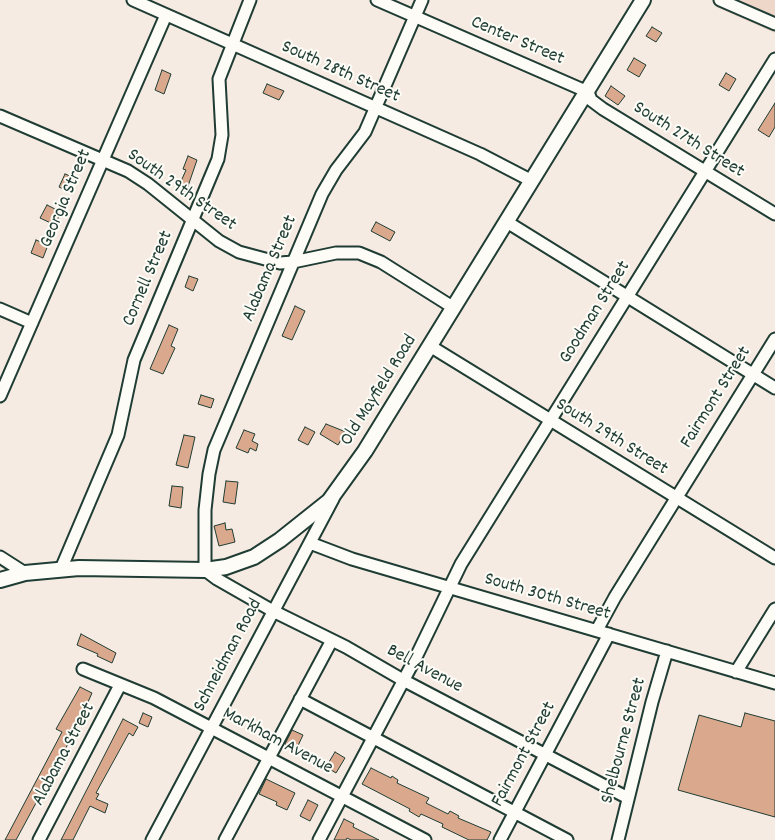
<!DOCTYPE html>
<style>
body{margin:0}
canvas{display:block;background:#f6ebe2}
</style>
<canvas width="775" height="840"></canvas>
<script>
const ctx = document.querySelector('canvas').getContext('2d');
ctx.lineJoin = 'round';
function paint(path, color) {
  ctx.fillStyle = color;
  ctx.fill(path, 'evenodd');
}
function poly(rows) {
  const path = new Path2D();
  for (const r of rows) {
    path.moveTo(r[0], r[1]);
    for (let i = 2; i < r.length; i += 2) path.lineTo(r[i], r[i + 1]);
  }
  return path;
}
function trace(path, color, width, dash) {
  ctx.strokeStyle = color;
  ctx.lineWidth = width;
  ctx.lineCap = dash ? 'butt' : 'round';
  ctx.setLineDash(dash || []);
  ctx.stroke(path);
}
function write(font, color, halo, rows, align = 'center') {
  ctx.font = font + ' Dekko,sans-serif';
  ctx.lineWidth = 4;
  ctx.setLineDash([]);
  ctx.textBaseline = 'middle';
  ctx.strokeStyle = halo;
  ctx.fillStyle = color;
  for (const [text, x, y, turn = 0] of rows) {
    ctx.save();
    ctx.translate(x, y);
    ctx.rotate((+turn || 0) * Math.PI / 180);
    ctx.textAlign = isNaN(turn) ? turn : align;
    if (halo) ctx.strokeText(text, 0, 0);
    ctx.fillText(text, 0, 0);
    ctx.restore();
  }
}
const built = poly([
 [719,0,775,0,775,33,716,7]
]);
const building = poly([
 [652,27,662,33,656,42,646,36,652,27],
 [634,58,646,65,639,77,627,70,634,58],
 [162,70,171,74,164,94,155,90,162,70],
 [726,73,736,79,729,91,719,85,726,73],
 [267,84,284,91,279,100,263,93,267,84],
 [611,86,625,96,618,105,605,96,611,86],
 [775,103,775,127,769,137,758,130,775,103],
 [188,156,197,160,186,192,178,188,186,170,183,169,188,156],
 [65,174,75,178,70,192,59,187,65,174],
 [47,205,61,212,55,225,40,218,47,205],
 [376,222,395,232,390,241,371,231,376,222],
 [36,240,48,245,43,258,31,253,36,240],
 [189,276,198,279,193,291,185,287,189,276],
 [295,306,305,311,292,340,282,336,295,306],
 [169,325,178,329,171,346,175,348,163,374,150,369,169,325],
 [201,395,214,399,211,408,198,404,201,395],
 [326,424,346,432,338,445,320,434,326,424],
 [305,427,315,432,308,445,298,440,305,427],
 [244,430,255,434,252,441,258,444,256,451,250,448,248,453,236,448,244,430],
 [184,435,195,437,188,468,176,465,184,435],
 [226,481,238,482,235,504,223,502,226,481],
 [172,486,183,487,181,508,169,506,172,486],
 [225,523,226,530,232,529,235,542,219,546,214,526,225,523],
 [81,634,116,653,112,663,97,656,98,654,77,645,81,634],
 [80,687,92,693,76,729,16,840,5,840,62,732,56,729,80,687],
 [143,713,152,717,148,727,139,723,143,713],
 [745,713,775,721,775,817,678,790,699,715,741,727,745,713],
 [123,719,138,727,133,736,129,733,96,793,99,794,96,799,108,804,105,813,90,806,73,840,61,840,123,719],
 [292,730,303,735,296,750,285,744,292,730],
 [335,752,345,758,336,773,326,767,335,752],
 [371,768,391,778,392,776,398,780,397,783,429,798,426,803,448,814,450,811,459,816,458,818,491,832,487,840,469,840,442,827,443,824,421,814,419,817,409,811,410,809,362,784,371,768],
 [266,779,295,793,287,810,276,805,277,802,259,794,266,779],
 [308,800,318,805,310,821,300,816,308,800],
 [344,819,354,824,353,827,379,840,351,840,347,838,346,840,334,840,344,819]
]);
const minor = poly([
 [133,0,480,154,532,181],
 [377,0,588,92,591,100,603,109,775,214],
 [422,0,365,132,336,170,322,194,214,450,209,474,205,510,205,570,217,579,273,611,346,647,403,680,628,798],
 [720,0,775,24],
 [0,116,128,171,148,184,219,241,239,252,280,263,293,262,336,253,359,253,381,262,454,308],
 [507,222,775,388],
 [0,309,32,323],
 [430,346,775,558],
 [0,396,166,15],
 [310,543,352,559,775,683],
 [0,557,25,573],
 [61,569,118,435,134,360,218,159,222,135,219,79,250,0],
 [597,630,615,597,775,339],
 [83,669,154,698,425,840],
 [736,672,775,609],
 [300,699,567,840],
 [39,840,120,685],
 [152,840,333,499],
 [225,840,332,640],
 [319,840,417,655,461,564,775,59],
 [500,840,609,634],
 [618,840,652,702,667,651]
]);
const major = poly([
 [0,580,25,573,79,568,205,570,226,567,254,557,280,540,329,501,365,451,643,0]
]);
const streetNames = [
 ["Center Street",517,42,23],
 ["South 28th Street",340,73,24],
 ["South 27th Street",688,141,32],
 ["South 29th Street",181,191,35],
 ["Georgia Street",67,199,-67],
 ["Alabama Street",271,269,-67],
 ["Cornell Street",149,279,-67],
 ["Goodman Street",596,313,-58],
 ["Old Mayfield Road",380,391,-58],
 ["Fairmont Street",717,398,-58],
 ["South 29th Street",611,438,32],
 ["South 30th Street",547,598,16],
 ["Schneidman Road",229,656,-62],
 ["Bell Avenue",424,670,28],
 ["Shelbourne Street",625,741,-75],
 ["Markham Avenue",277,742,28],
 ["Alabama Street",65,755,-62],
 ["Fairmont Street",525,755,-62]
];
paint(built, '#eed7c8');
paint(building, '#daa88c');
trace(building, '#1f3d34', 1);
trace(minor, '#1f3d34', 15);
trace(major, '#1f3d34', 18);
trace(minor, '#fdfcf7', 11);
trace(major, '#fdfcf7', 14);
write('19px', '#1f3d34', '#fdfcf7', streetNames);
</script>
